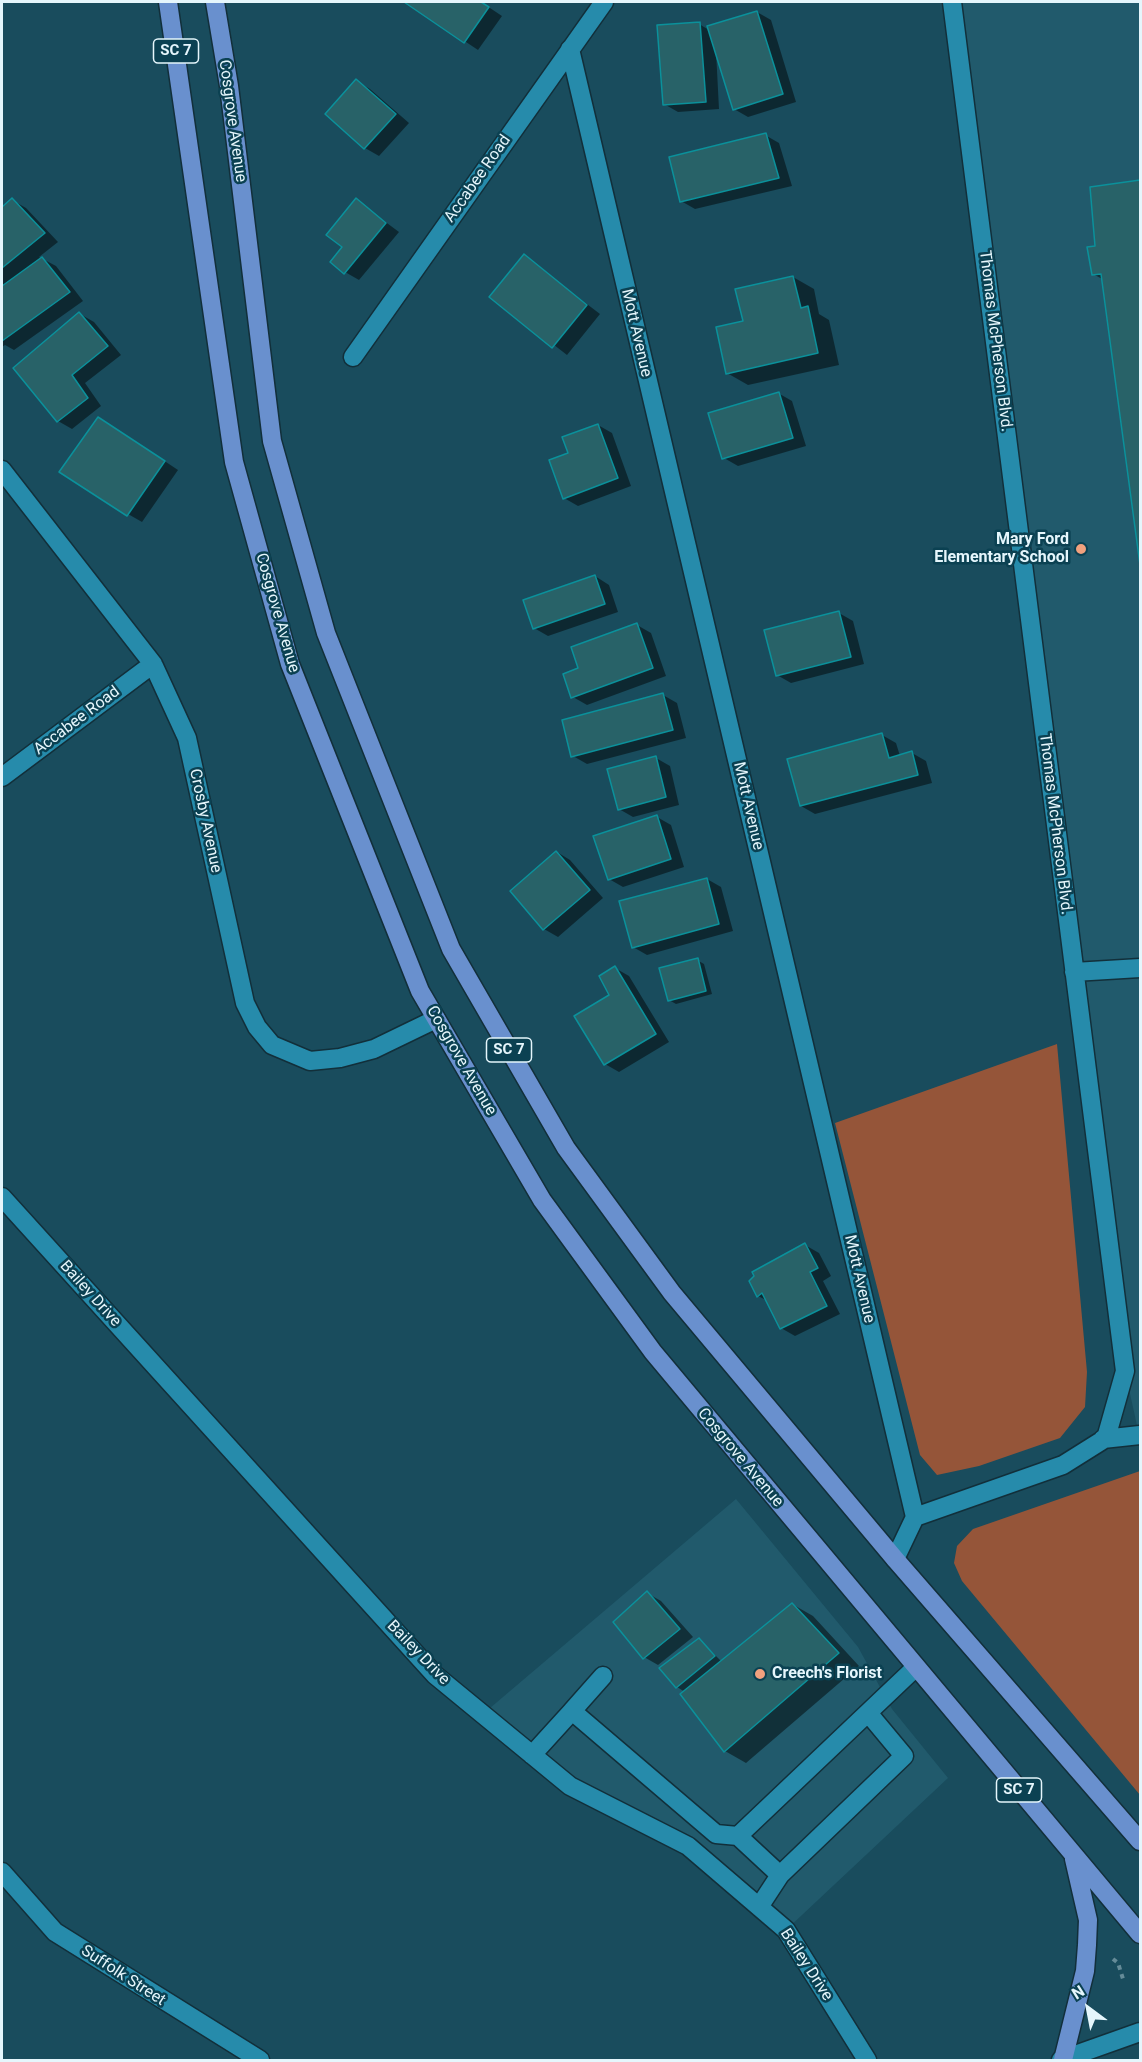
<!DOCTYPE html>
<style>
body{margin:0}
#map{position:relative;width:1142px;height:2062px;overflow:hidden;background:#194c5d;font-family:Roboto,sans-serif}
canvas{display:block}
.frame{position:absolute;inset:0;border:3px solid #e5f6fc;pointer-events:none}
.north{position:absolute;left:1058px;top:1978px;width:60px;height:60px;-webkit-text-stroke:4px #0b4152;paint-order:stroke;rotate:328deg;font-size:16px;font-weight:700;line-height:24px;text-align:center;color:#e5f6fc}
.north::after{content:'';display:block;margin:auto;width:21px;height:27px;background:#e5f6fc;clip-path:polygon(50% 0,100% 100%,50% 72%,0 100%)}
</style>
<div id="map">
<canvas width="1142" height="2062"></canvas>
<div class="frame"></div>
<div class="north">N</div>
</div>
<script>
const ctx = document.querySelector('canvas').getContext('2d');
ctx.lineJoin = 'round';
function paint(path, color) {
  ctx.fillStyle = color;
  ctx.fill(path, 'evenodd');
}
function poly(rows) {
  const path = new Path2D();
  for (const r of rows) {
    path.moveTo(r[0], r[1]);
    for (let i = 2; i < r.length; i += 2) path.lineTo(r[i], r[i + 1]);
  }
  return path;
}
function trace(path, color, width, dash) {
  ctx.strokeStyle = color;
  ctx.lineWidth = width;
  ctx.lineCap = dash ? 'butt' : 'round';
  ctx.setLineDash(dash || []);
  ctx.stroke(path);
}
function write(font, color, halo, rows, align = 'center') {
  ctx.font = font + ' Roboto,sans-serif';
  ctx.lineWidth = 5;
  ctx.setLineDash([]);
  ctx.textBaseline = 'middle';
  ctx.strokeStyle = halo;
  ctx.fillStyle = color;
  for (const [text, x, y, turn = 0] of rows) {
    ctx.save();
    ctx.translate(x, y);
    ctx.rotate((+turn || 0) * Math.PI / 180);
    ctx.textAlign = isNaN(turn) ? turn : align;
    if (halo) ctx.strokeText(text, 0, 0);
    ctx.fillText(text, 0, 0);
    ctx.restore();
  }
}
const built = poly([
 [952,2,1140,2,1140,1439,1125,1371],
 [736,1499,858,1647,892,1709,948,1778,786,1930,688,1846,570,1786,483,1714]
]);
const green = poly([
 [1057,1044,1087,1372,1085,1407,1060,1438,979,1466,937,1475,920,1455,835,1123],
 [1140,1471,1140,1795,962,1581,954,1563,957,1546,973,1529]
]);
const shadow = poly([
 [406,2,481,2,502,16,478,50],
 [757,12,771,20,796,102,748,117,734,109,716,51,719,109,678,112,664,104,699,24,709,30],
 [356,81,370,89,409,123,379,156,365,148],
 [765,135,779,143,792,186,695,209,681,201],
 [1140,181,1140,553,1104,280,1093,274,1096,247,1092,188],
 [12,200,26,208,58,242,39,257,56,266,83,301,14,350,5,345,2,347,2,209],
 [356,200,399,232,359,280,345,272,344,247],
 [524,256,600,314,567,355,491,296],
 [793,277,814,289,819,314,829,320,839,365,748,385,727,373,744,322],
 [80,314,94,322,121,355,85,383,101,406,72,429,58,421,15,368],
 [778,393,792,401,806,446,738,466,724,458],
 [598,425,612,433,631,486,578,506,564,498,570,454],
 [112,426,178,470,142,522,128,514],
 [595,576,609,585,618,612,548,636,534,628],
 [839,613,853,621,864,664,791,683,777,675],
 [637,625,651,633,666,676,587,705,573,697,580,669],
 [663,695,677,703,686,738,587,764,573,756],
 [882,735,896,743,900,756,912,753,926,761,932,783,815,814,801,806],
 [656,758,670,766,679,805,633,817,619,809],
 [657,817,671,825,684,867,623,887,609,879],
 [557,852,570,860,603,898,558,937,544,929],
 [707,879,721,887,733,931,647,955,633,947],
 [697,960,704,964,712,994,676,1004,669,1000],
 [615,968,629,976,669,1042,619,1072,605,1064],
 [805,1245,819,1253,831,1276,823,1281,840,1314,795,1336,781,1328,768,1301,758,1296,756,1277],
 [647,1593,661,1601,693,1637,658,1665,644,1657],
 [792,1604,813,1616,859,1666,746,1763,725,1751,682,1694,685,1692,677,1687,700,1640,722,1662]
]);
const building = poly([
 [404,2,481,2,489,7,464,43,404,2],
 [757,11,783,94,733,110,707,26,757,11],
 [700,22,706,102,663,105,657,25,700,22],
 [356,79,396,114,364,149,325,114,356,79],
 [766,133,779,178,680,202,669,157,766,133],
 [1140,180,1140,565,1101,274,1092,275,1087,247,1095,246,1090,187,1140,180],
 [12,198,45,233,2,268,2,207,12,198],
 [356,198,386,223,344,274,330,262,342,247,326,235,356,198],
 [524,254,587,305,552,348,489,297,524,254],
 [42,257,70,292,2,341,2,286,42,257],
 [793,276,801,308,808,306,818,353,726,374,716,327,743,321,735,289,793,276],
 [79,312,108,346,72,375,88,398,57,422,13,368,79,312],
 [779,392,793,438,722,459,708,413,779,392],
 [98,417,165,461,127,516,59,472,98,417],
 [598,424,618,478,563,499,549,460,568,453,562,437,598,424],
 [595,575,605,604,533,629,523,600,595,575],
 [839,611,851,657,776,676,764,630,839,611],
 [637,623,653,668,571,698,563,674,578,668,571,647,637,623],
 [663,693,673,730,571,757,562,720,663,693],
 [882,733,889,758,912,751,918,775,800,806,787,759,882,733],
 [656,756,666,797,618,810,607,769,656,756],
 [657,815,671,859,608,880,593,836,657,815],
 [556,851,590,890,543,930,510,891,556,851],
 [707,878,719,924,632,948,619,901,707,878],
 [698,958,706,991,668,1001,659,968,698,958],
 [615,966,656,1034,604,1065,574,1016,609,995,599,976,615,966],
 [805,1243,818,1268,810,1272,827,1306,780,1329,762,1293,757,1297,749,1281,754,1276,752,1272,805,1243],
 [647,1591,680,1629,643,1659,613,1622,647,1591],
 [792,1603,839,1653,724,1752,680,1694,792,1603],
 [699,1638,715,1656,676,1688,659,1668,699,1638]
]);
const path = poly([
 [1113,1959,1118,1963,1124,1982]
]);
const minor = poly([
 [570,49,915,1517,895,1559],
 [353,357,604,2],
 [2,470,153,664,187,738,245,1003,257,1027,272,1045,310,1061,340,1058,374,1049,436,1019],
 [2,777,153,664],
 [1074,972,1140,968],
 [2,1197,435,1675,570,1786,688,1846,786,1930,867,2060],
 [1103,1439,1140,1435],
 [915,1517,1063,1465,1106,1438,1125,1371,952,2],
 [603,1676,572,1711,716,1834,738,1836],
 [869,1714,904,1756,780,1875,738,1836,916,1667],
 [532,1755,572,1711],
 [2,1872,55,1932,260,2060],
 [759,1907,780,1875],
 [1061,2060,1140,2032]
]);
const major = poly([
 [168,2,234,462,290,664,420,991,542,1200,653,1352,1140,1934],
 [215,2,229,86,272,441,326,633,451,949,566,1148,672,1293,895,1559,1140,1841],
 [1063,2060,1085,1971,1087,1945,1088,1920,1074,1859]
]);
const markers = [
 [1081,549,6,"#f1a17e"],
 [760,1674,6,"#f1a17e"]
];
const shields = [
 [176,51,45],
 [509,1050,45],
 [1019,1790,45]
];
const shieldNames = [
 ["SC 7",176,51],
 ["SC 7",509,1050],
 ["SC 7",1019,1790]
];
const streetNames = [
 ["Cosgrove Avenue",232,121,82],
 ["Accabee Road",478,179,-55],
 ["Mott Avenue",636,333,77],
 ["Thomas McPherson Blvd.",995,341,83],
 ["Cosgrove Avenue",277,613,74],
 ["Accabee Road",77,721,-37],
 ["Mott Avenue",748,806,77],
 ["Crosby Avenue",205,821,78],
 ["Thomas McPherson Blvd.",1055,824,83],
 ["Cosgrove Avenue",461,1061,60],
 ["Mott Avenue",859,1279,77],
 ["Bailey Drive",90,1294,48],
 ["Cosgrove Avenue",740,1458,50],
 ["Bailey Drive",418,1653,46],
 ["Bailey Drive",806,1965,57],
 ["Suffolk Street",123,1976,33]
];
const poiNames = [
 ["Mary Ford",1069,540],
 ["Elementary School",1069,558],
 ["Creech's Florist",772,1674,"left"]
];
paint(built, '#215a6c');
paint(green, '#955539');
paint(shadow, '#0007');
paint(building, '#286268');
trace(building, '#0b919b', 1.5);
trace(minor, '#122f3a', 21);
trace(major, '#122f3a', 21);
trace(path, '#658b98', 4, [4.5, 4.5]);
trace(minor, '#268bab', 18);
trace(major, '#6990ce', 18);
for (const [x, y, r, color] of markers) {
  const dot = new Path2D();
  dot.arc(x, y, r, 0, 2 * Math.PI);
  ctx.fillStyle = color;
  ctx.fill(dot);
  trace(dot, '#0b4152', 2);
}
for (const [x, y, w] of shields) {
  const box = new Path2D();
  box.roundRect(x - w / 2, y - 12, w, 24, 4.5);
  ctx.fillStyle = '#0b4152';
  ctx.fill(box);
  trace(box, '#e5f6fc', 1.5);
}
write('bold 15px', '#e5f6fc', null, shieldNames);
write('16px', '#e5f6fc', '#0b4152', streetNames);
write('bold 16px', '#e5f6fc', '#0b4152', poiNames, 'right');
</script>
